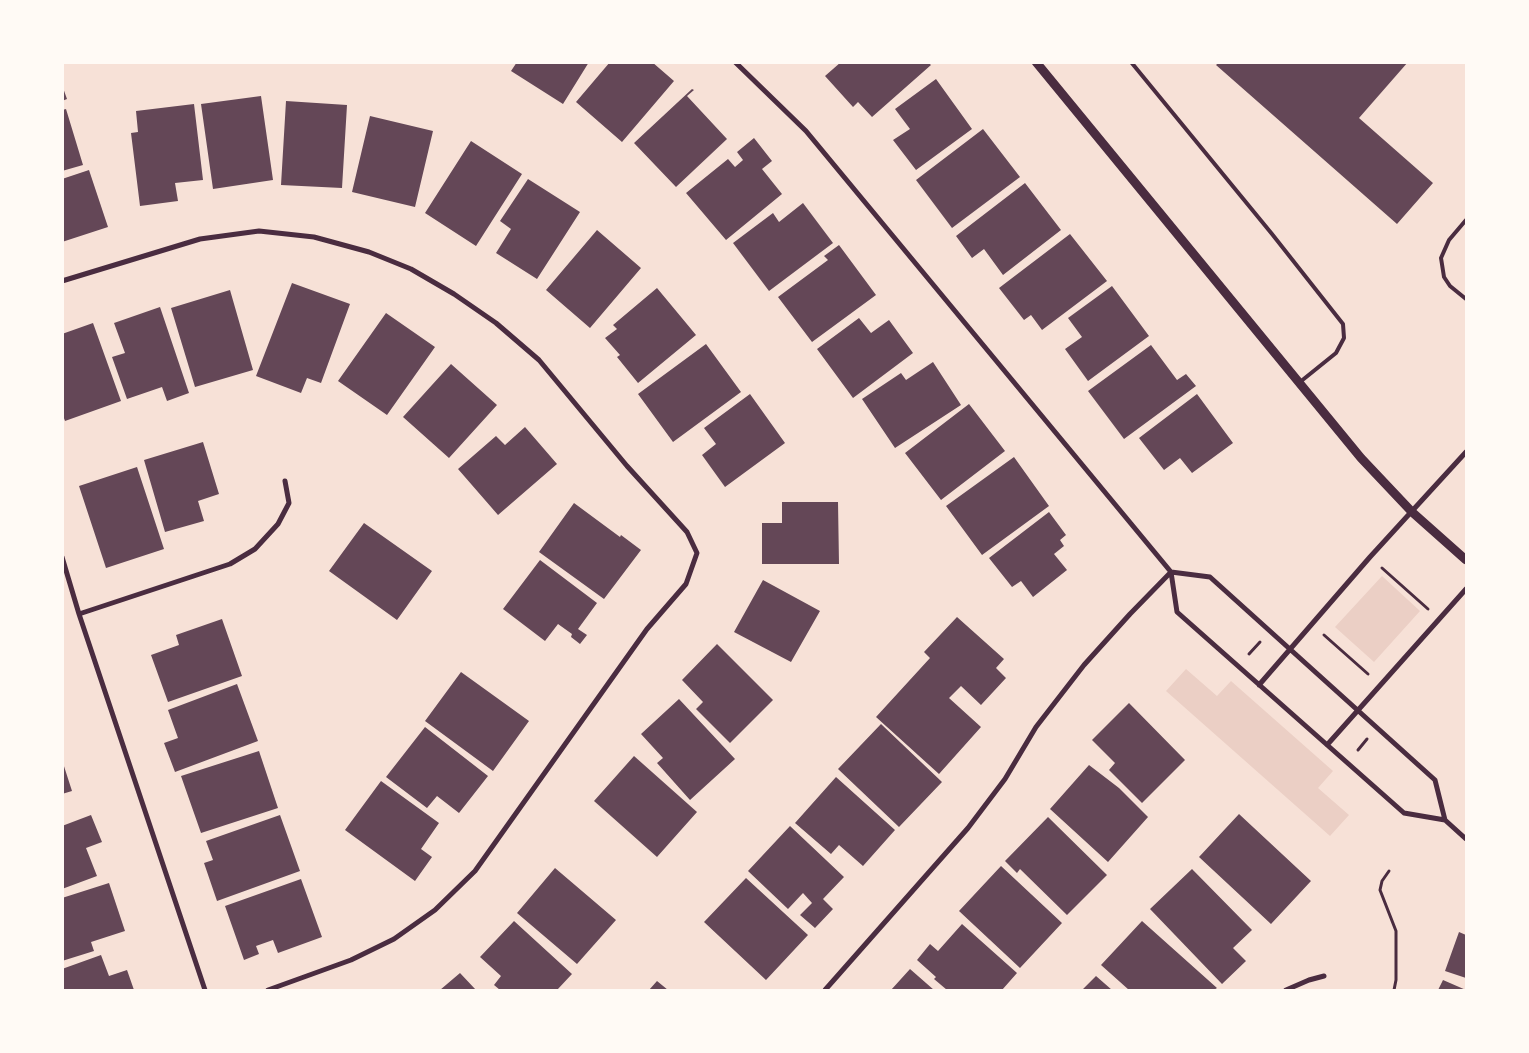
<!DOCTYPE html>
<style>
body{margin:0}
#map{position:relative;width:1529px;height:1053px;overflow:hidden;background:#f7e1d7;font-family:"Space Grotesk",sans-serif}
canvas{display:block}
.frame{position:absolute;inset:0;border:64px solid #fffaf5;pointer-events:none}
</style>
<div id="map">
<canvas width="1529" height="1053"></canvas>
<div class="frame"></div>
</div>
<script>
const ctx = document.querySelector('canvas').getContext('2d');
ctx.lineJoin = 'round';
function paint(path, color) {
  ctx.fillStyle = color;
  ctx.fill(path, 'evenodd');
}
function poly(rows) {
  const path = new Path2D();
  for (const r of rows) {
    path.moveTo(r[0], r[1]);
    for (let i = 2; i < r.length; i += 2) path.lineTo(r[i], r[i + 1]);
  }
  return path;
}
function trace(path, color, width, dash) {
  ctx.strokeStyle = color;
  ctx.lineWidth = width;
  ctx.lineCap = dash ? 'butt' : 'round';
  ctx.setLineDash(dash || []);
  ctx.stroke(path);
}
const green = poly([
 [1382,576,1420,611,1374,662,1335,627],
 [1186,669,1217,696,1231,681,1333,771,1318,788,1349,815,1330,836,1166,691]
]);
const building = poly([
 [517,62,589,62,563,104,511,71],
 [610,62,652,62,674,81,622,142,576,102],
 [841,62,928,62,931,65,872,117,858,102,853,107,825,76],
 [1219,62,1408,62,1359,118,1433,183,1397,224,1216,65],
 [936,79,972,129,916,170,893,140,910,129,895,109],
 [62,85,67,99,62,101],
 [692,89,694,90,687,96,727,139,676,187,634,143],
 [261,96,273,180,213,189,201,104],
 [286,101,347,105,342,188,281,185],
 [194,104,203,180,175,183,178,201,140,206,131,133,138,132,136,111],
 [66,109,83,165,62,171,62,110],
 [370,116,433,131,415,207,352,192],
 [983,129,1020,177,952,228,916,180],
 [754,138,772,161,762,169,782,194,726,240,686,193,728,159,735,167,743,160,737,152],
 [471,141,522,174,476,246,425,213],
 [89,170,108,227,62,242,62,179],
 [528,179,580,212,537,279,496,253,511,229,500,221],
 [1025,183,1061,230,1003,275,984,249,972,258,956,236],
 [803,203,833,243,769,291,733,243,773,213,779,222],
 [597,230,641,268,590,328,546,290],
 [1070,234,1107,281,1042,330,1031,315,1024,320,999,288],
 [839,245,876,295,812,342,778,297,828,260,824,256],
 [292,283,350,304,321,383,307,378,301,393,256,376],
 [1112,286,1149,336,1088,381,1065,349,1082,337,1068,318],
 [657,288,696,335,638,383,617,357,620,355,605,338,617,329,613,325],
 [230,290,253,370,195,387,171,308],
 [160,307,189,393,167,401,162,387,127,399,112,357,125,353,114,323],
 [386,313,435,347,387,415,338,381],
 [859,318,871,333,889,320,913,353,853,398,817,349],
 [93,323,121,401,65,421,62,413,62,334],
 [706,344,741,392,673,442,638,394],
 [1151,345,1177,380,1186,374,1196,386,1124,439,1088,391],
 [933,362,961,405,895,448,862,399,901,373,906,380],
 [451,364,497,405,449,458,403,417],
 [750,394,785,443,725,487,702,455,716,444,704,428],
 [1197,394,1233,443,1192,473,1180,458,1164,470,1139,438],
 [969,404,1005,451,941,500,905,453],
 [525,427,557,464,498,515,458,469,496,436,505,445],
 [203,442,219,494,198,501,204,521,165,532,144,460],
 [1014,457,1049,506,982,555,946,506],
 [137,467,164,549,106,568,79,486],
 [782,502,838,502,839,564,762,564,762,523,782,523],
 [574,503,620,537,621,535,641,550,604,599,539,552],
 [1049,512,1066,535,1060,540,1064,546,1054,554,1067,570,1033,597,1021,581,1012,587,989,558],
 [364,523,432,571,397,620,329,571],
 [540,560,597,603,578,629,587,635,580,644,571,637,572,634,558,624,545,641,503,609],
 [763,580,820,611,791,662,734,632],
 [957,617,1004,659,996,668,1006,678,981,705,961,686,949,698,981,727,939,774,876,717,930,658,924,652],
 [222,619,242,676,168,702,151,655,179,645,176,635],
 [717,644,773,700,730,743,696,709,703,702,682,680],
 [461,672,529,721,493,771,425,721],
 [237,684,258,741,175,772,164,743,178,738,168,710],
 [679,699,735,759,690,800,657,763,663,758,641,734],
 [1129,703,1185,760,1142,803,1109,770,1115,763,1092,740],
 [881,724,942,782,899,827,838,769],
 [425,727,488,776,459,813,437,796,427,808,386,777],
 [259,751,278,808,201,833,181,776],
 [634,756,697,812,657,857,594,801],
 [62,760,72,791,62,794],
 [1089,765,1119,788,1148,817,1108,862,1050,809],
 [836,777,895,830,863,866,839,845,831,854,795,823],
 [381,781,439,823,421,849,432,857,415,881,345,830],
 [1239,814,1311,881,1271,924,1199,857],
 [91,815,102,842,86,848,97,876,62,889,62,826],
 [280,815,300,871,217,901,204,863,213,860,206,841],
 [1048,817,1107,875,1067,915,1020,869,1017,873,1005,861],
 [790,826,844,877,823,899,833,909,815,928,800,915,812,903,803,893,788,909,748,871],
 [1001,866,1062,923,1020,968,959,911],
 [555,868,616,920,577,964,517,913],
 [1192,869,1252,930,1233,948,1246,961,1222,984,1150,909],
 [746,878,808,935,766,980,704,922],
 [301,879,322,937,278,953,273,940,256,946,259,954,244,960,225,906],
 [109,883,125,931,91,942,94,951,62,961,62,898],
 [514,921,572,974,557,990,500,990,494,985,501,976,480,957],
 [1142,921,1217,988,1214,990,1129,990,1101,965],
 [962,924,1017,973,1002,990,947,990,934,979,936,977,917,960,930,944,938,951],
 [1459,932,1466,935,1466,978,1445,971],
 [101,955,109,976,127,970,134,990,62,990,62,969],
 [910,969,934,990,891,990],
 [460,973,476,990,440,990],
 [1096,976,1112,990,1082,990],
 [1443,980,1466,990,1438,990],
 [657,981,668,990,649,990]
]);
const path = poly([
 [1382,568,1428,609],
 [1324,635,1368,674],
 [1249,654,1260,642],
 [1358,750,1367,739],
 [1389,871,1382,881,1380,890,1396,931,1396,980,1394,990]
]);
const service = poly([
 [1131,62,1272,234,1343,324,1344,338,1336,353,1300,382],
 [1466,220,1449,240,1441,258,1444,277,1450,286,1466,299]
]);
const minor = poly([
 [735,62,806,131,1171,572,1177,612,1404,813,1445,820,1466,839],
 [62,281,200,239,259,231,314,237,369,252,411,269,454,294,496,323,539,360,627,466,687,532,697,553,686,584,647,629,475,871,435,910,394,939,351,960,268,990],
 [62,557,79,614,205,990],
 [1171,572,1210,577,1415,762,1435,780,1445,820],
 [79,614,230,564,255,549,278,524,289,503,285,481],
 [1259,685,1370,557,1466,452],
 [1327,745,1466,589],
 [825,990,968,828,1005,779,1036,727,1084,665,1130,614,1171,572],
 [1286,990,1309,980,1324,976]
]);
const tertiary = poly([
 [1036,62,1361,458,1412,512,1466,560]
]);
paint(green, '#ebcfc5');
paint(building, '#644757');
trace(path, '#4a2c40', 3);
trace(service, '#4a2c40', 4);
trace(minor, '#4a2c40', 5);
trace(tertiary, '#4a2c40', 9);
</script>
